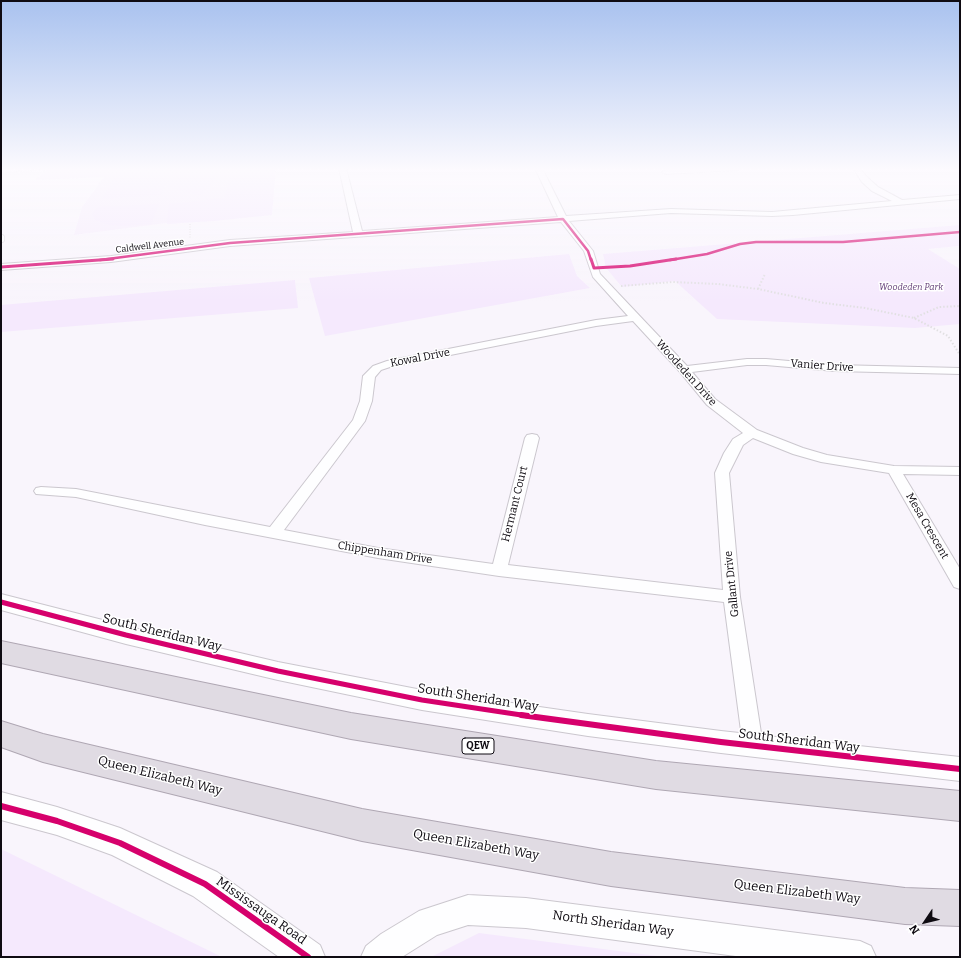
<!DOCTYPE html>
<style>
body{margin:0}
#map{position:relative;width:961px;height:958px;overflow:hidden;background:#f9f5fc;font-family:Bitter,serif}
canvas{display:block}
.frame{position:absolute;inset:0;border:2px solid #0f0b12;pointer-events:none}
.north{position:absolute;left:905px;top:902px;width:40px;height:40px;-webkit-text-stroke:3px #fff;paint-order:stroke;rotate:235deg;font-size:11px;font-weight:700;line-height:16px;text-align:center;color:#0f0b12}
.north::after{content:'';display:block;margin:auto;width:14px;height:18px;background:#0f0b12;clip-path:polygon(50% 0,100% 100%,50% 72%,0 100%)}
</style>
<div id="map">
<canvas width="961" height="958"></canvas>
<div class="frame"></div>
<div class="north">N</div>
</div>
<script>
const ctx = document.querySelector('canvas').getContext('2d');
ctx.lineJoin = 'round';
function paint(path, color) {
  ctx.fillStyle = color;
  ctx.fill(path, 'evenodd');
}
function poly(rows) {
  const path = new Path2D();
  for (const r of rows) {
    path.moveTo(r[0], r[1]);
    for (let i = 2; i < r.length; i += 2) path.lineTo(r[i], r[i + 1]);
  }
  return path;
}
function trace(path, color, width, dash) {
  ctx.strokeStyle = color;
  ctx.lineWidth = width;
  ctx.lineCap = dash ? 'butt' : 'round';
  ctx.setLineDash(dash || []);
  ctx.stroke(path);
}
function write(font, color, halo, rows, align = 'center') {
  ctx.font = font + ' Bitter,serif';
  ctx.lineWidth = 3;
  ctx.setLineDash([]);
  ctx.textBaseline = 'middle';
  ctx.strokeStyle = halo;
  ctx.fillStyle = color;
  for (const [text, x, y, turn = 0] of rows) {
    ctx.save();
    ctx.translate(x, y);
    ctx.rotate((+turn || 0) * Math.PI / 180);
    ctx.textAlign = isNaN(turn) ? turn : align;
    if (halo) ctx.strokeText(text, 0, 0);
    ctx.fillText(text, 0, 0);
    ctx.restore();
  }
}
const built = poly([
 [48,168,255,168,267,210,74,235,82,207,104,177,35,180]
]);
const green = poly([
 [147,168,172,168,167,181,189,176,219,176,201,195,198,195,165,186,161,195,102,199,119,169],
 [247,168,276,168,272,215,214,221,167,224,169,204,224,198,230,177,245,173],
 [159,204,151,224,125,226,109,225,95,220,92,214,98,207],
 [960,225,960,246,928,249,960,269,960,324,915,328,717,319,675,281,622,287,606,268,603,254],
 [569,254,577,276,590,288,325,336,309,278],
 [295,280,298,308,1,332,1,305],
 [1,849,222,957,1,957],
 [479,933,665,957,431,957]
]);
const pathFar1 = poly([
 [1,173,61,168],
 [190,224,190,239]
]);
const path = poly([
 [621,286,673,282,718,284,758,289,824,303,865,308,914,318,948,336,960,355],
 [758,289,765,274],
 [914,318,939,307,960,306]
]);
const service = poly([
 [1,239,1,238]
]);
const minor = poly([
 [339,168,346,168,362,231,558,217,535,168,542,168,566,216,671,209,772,212,892,201,872,191,862,182,853,168,859,168,868,178,878,187,902,200,960,195,960,199,793,215,772,216,671,213,569,221,593,251,600,274,687,366,747,359,766,359,835,365,960,368,960,374,835,371,766,365,747,365,692,372,715,399,757,430,803,448,827,455,894,466,960,467,960,475,903,474,960,569,960,589,954,587,889,473,821,462,793,454,753,438,743,445,729,473,740,597,763,746,760,752,753,755,746,752,743,746,724,602,499,576,378,558,205,525,76,497,36,494,34,491,36,488,41,487,76,489,270,527,353,420,360,401,363,376,373,366,387,361,596,320,628,316,593,277,584,251,561,222,230,246,111,262,1,270,1,264,111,256,230,240,353,232,339,168],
 [633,321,680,372,707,405,743,433,733,439,724,453,715,473,723,590,508,565,539,438,537,435,532,434,527,435,525,438,493,564,378,548,284,530,365,421,372,401,375,377,381,370,390,367,596,326,633,321],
 [704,168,741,168,737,170,666,174,662,172,666,170,704,168]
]);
const tertiary = poly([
 [1,594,126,626,278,662,422,690,588,714,721,731,960,757,960,781,721,753,588,736,422,710,278,680,126,644,1,610,1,594],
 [468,895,526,898,860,941,871,946,876,957,743,957,526,928,468,925,437,935,402,957,361,957,366,946,381,934,419,911,468,895]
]);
const secondary = poly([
 [1,792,57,807,120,828,217,872,320,945,325,957,279,957,193,896,112,855,57,835,1,820,1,792]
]);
const motorway = poly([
 [1,641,351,713,656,761,960,791,960,821,656,789,351,739,1,663,1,641],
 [1,721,43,734,362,809,611,852,905,888,960,890,960,926,905,924,611,886,362,841,43,762,1,747,1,721]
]);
const cyclewayFar3 = poly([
 [100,260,230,243,563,219,588,251,591,260],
 [670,260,707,254,740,244,756,242,843,242,960,232]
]);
const cyclewayFar2 = poly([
 [591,259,594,268,630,266,676,259],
 [1,267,113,259]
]);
const cyclewayFar1 = poly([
 [1,602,126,635,278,671,422,700,528,716]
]);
const cycleway = poly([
 [521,715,721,742,960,769],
 [1,806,57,821,120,843,205,884,308,957]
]);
const farStreetnames = [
 ["Caldwell Avenue",150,246,-7]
];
const farParknames = [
 ["Woodeden Park",911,287]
];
const shields = [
 [478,746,32]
];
const shieldNames = [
 ["QEW",478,746]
];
const streetNames = [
 ["Kowal Drive",420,358,-11],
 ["Vanier Drive",822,366,4],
 ["Woodeden Drive",686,373,48],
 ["Hermant Court",515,504,-76],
 ["Mesa Crescent",927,526,60],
 ["Chippenham Drive",385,553,9],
 ["Gallant Drive",732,584,-96]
];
const nearStreetnames = [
 ["South Sheridan Way",162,633,14],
 ["South Sheridan Way",478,698,9],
 ["South Sheridan Way",799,741,7],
 ["Queen Elizabeth Way",160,776,14],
 ["Queen Elizabeth Way",476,845,10],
 ["Queen Elizabeth Way",797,892,7],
 ["Mississauga Road",261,911,35],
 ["North Sheridan Way",613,924,8]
];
paint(built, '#f6ecfc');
paint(green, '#f5e9fd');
trace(service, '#cbc7ce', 8);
trace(minor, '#cbc7ce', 2);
trace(tertiary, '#cbc7ce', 2);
trace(secondary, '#cbc7ce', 2);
trace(motorway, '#afa7b3', 2);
trace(pathFar1, '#e1e0e2', 1.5, [1, 1.5]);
trace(path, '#e1e0e2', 2, [1.5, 2]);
trace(service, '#fefeff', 7);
paint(minor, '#fefeff');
paint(tertiary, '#fefeff');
paint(secondary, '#fefeff');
paint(motorway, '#e0dbe3');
trace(cyclewayFar3, '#d6006c', 2.5);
trace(cyclewayFar2, '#d6006c', 3);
trace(cyclewayFar1, '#d6006c', 5);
trace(cycleway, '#d6006c', 6);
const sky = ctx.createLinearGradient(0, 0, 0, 302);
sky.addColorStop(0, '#a9c2ef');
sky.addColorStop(0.56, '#fcfafe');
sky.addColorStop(1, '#fcfafe00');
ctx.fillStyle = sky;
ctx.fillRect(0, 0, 961, 302);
write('9px', '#0f0b12', '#fff', farStreetnames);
write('italic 9px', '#654079', '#fff', farParknames);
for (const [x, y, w] of shields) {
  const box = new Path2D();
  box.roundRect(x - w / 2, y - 8, w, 16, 3);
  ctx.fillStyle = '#fff';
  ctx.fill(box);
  trace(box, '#0f0b12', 1);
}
write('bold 10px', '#0f0b12', null, shieldNames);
write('11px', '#0f0b12', '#fff', streetNames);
write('13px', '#0f0b12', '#fff', nearStreetnames);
</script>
